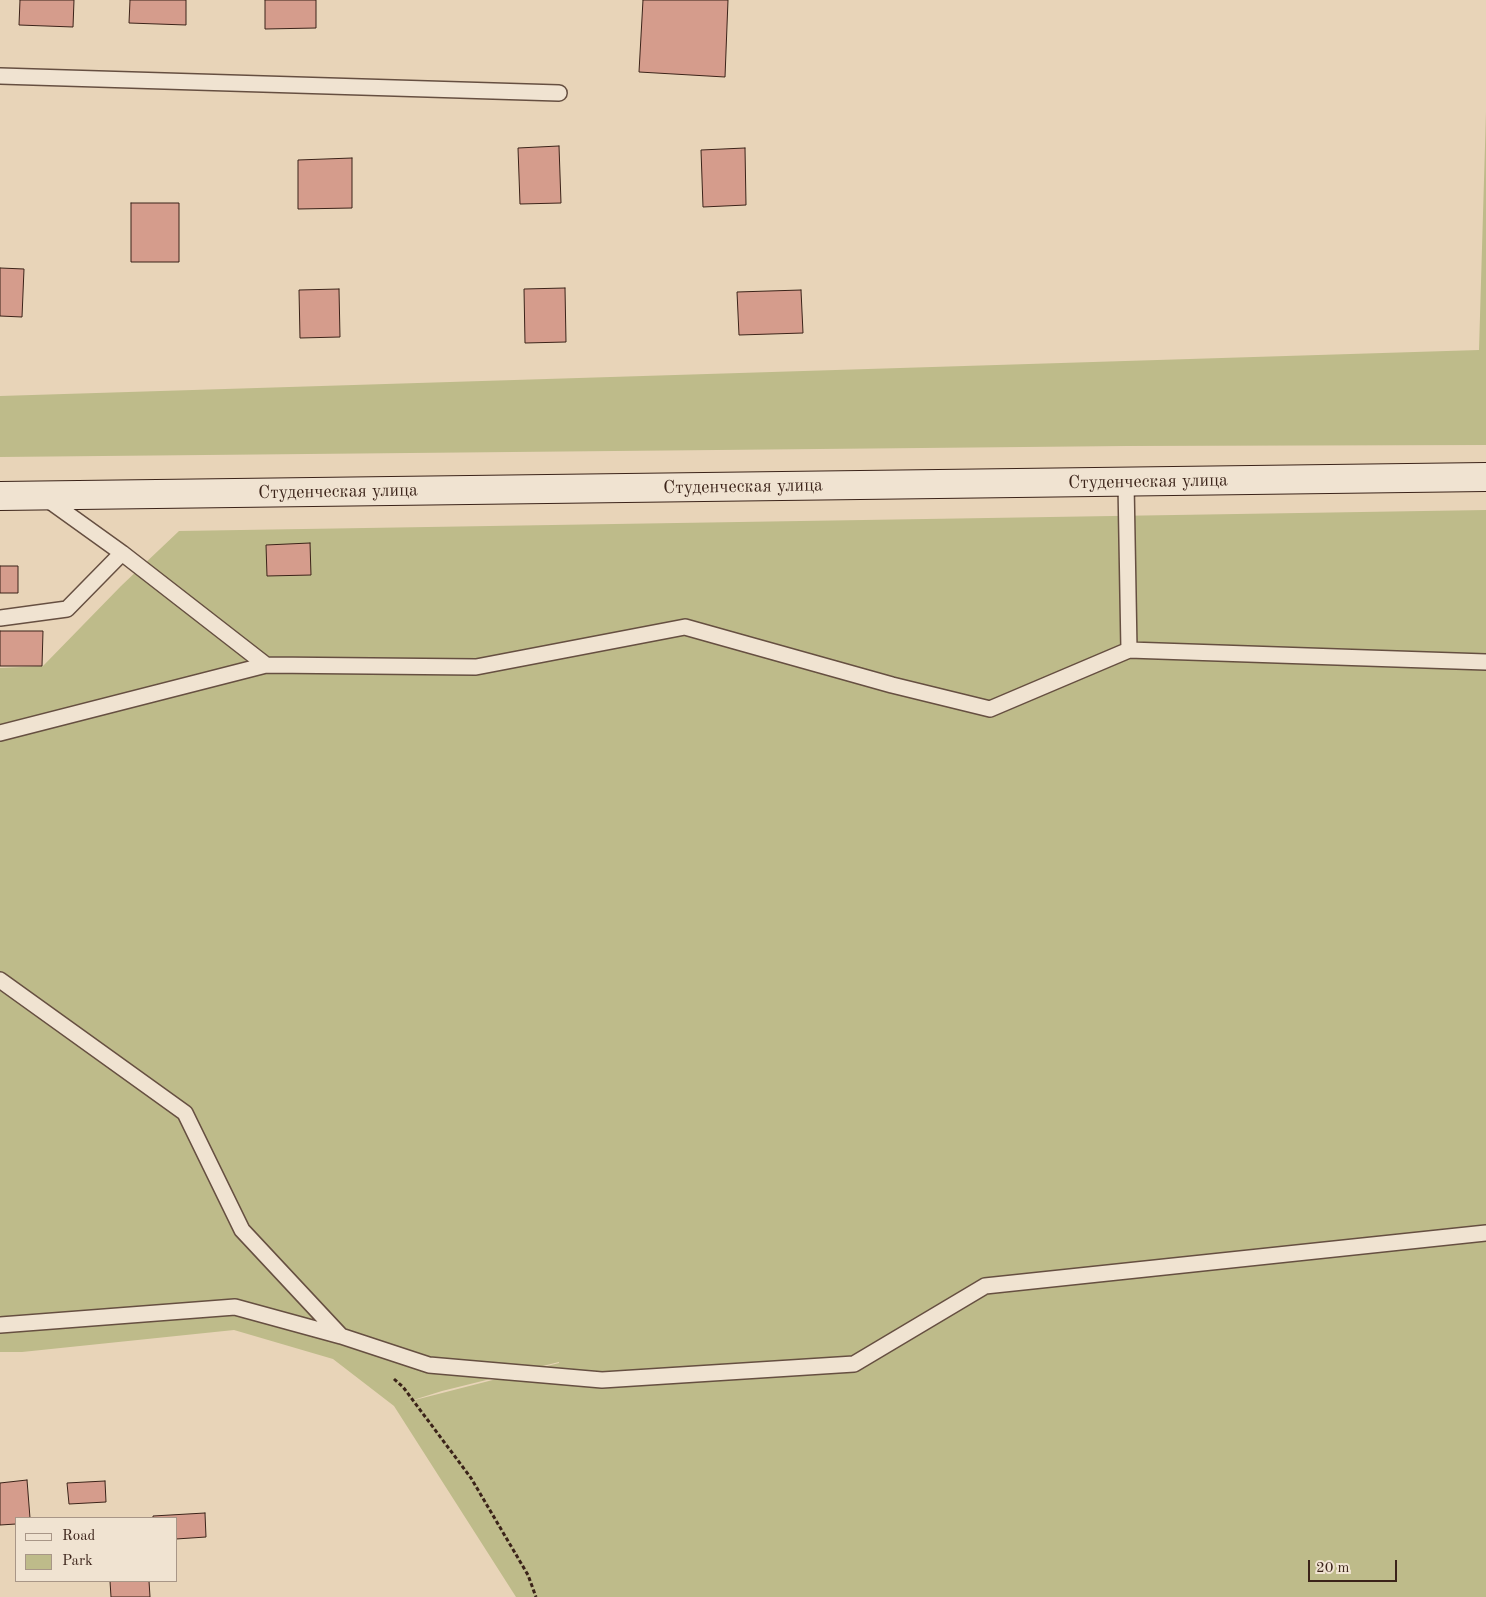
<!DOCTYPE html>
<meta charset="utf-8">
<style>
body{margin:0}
#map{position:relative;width:1486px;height:1597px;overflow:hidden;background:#e8d4b8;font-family:"Old Standard TT",serif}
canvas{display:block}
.legend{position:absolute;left:15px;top:1517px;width:162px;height:65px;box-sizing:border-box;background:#f0e3d1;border:1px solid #a89687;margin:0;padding:6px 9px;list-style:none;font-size:15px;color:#3b2319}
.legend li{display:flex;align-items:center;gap:10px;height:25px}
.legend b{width:25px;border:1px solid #a89687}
.scale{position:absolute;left:1308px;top:1560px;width:89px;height:22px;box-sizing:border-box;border:2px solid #3b2319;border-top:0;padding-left:6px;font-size:15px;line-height:18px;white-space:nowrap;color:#3b2319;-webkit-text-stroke:4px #f0e3d1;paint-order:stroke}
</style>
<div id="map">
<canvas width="1486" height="1597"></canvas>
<ul class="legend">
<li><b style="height:6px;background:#f0e3d1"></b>Road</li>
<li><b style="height:14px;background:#bebb8a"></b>Park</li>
</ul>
<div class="scale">20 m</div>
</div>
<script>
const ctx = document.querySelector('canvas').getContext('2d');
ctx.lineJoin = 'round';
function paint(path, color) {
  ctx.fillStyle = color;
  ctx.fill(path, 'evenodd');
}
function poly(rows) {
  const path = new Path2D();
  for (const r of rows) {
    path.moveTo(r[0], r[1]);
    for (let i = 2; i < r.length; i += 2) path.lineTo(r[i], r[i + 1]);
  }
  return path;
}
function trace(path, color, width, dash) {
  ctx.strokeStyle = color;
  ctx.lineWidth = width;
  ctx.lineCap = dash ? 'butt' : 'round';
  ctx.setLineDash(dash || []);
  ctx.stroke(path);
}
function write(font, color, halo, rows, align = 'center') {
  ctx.font = font + ' "Old Standard TT",serif';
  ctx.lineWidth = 4.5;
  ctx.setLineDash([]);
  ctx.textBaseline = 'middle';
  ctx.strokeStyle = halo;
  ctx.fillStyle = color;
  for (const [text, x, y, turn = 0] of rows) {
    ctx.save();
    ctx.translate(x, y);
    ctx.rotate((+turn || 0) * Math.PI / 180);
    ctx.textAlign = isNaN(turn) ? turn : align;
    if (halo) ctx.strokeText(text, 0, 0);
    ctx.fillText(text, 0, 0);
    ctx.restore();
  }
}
const green = poly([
 [1486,112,1486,445,1126,446,0,457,0,396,1479,350],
 [1486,510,1486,1597,516,1597,394,1406,333,1359,234,1330,22,1352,0,1352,0,668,43,666,121,586,179,531],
 [559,1362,559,1363,407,1402,442,1391]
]);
const building = poly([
 [20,0,74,0,73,27,19,25,20,0],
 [130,0,186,0,186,25,129,23,130,0],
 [265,0,316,0,316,28,265,29,265,0],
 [643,0,728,0,725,77,639,72,643,0],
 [559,146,561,203,520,204,518,148,559,146],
 [745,148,746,205,703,207,701,150,745,148],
 [352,158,352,208,298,209,298,160,352,158],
 [131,203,179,203,179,262,131,262,131,203],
 [0,268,24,269,22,317,0,316,0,268],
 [565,288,566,342,525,343,524,289,565,288],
 [339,289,340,337,300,338,299,290,339,289],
 [801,290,803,333,739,335,737,292,801,290],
 [310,543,311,575,267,576,266,545,310,543],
 [0,566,18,566,18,593,0,593,0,566],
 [0,631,43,631,42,666,0,666,0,631],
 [27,1480,30,1518,16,1518,16,1524,0,1525,0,1483,27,1480],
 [105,1481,106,1502,69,1504,67,1483,105,1481],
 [205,1513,206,1537,176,1539,176,1518,153,1518,153,1516,205,1513],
 [110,1581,149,1581,150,1597,111,1597,110,1581]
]);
const path = poly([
 [394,1379,403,1387,471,1478,528,1575,536,1597]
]);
const lane = poly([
 [0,76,559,93],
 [1126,483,1129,650],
 [44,497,122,553,266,665],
 [0,618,67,609,122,553],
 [0,733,266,665,476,667,685,627,892,685,990,709,1129,650,1486,662],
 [0,980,185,1113,242,1230,341,1336],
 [0,1325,235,1307,341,1336,429,1365,602,1380,854,1364,985,1286,1486,1233]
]);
const secondary = poly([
 [0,496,1486,477]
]);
const streetNames = [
 ["Студенческая улица",1148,482,-1],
 ["Студенческая улица",743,487,-1],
 ["Студенческая улица",338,492,-1]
];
paint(green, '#bebb8a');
paint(building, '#d59c8c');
trace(building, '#3b2319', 1);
trace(lane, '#664f41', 18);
trace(secondary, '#3b2319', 30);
trace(path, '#3b2319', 3, [4, 2.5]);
trace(lane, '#f0e3d1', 15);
trace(secondary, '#f0e3d1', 28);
write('18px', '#3b2319', '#f0e3d1', streetNames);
</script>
